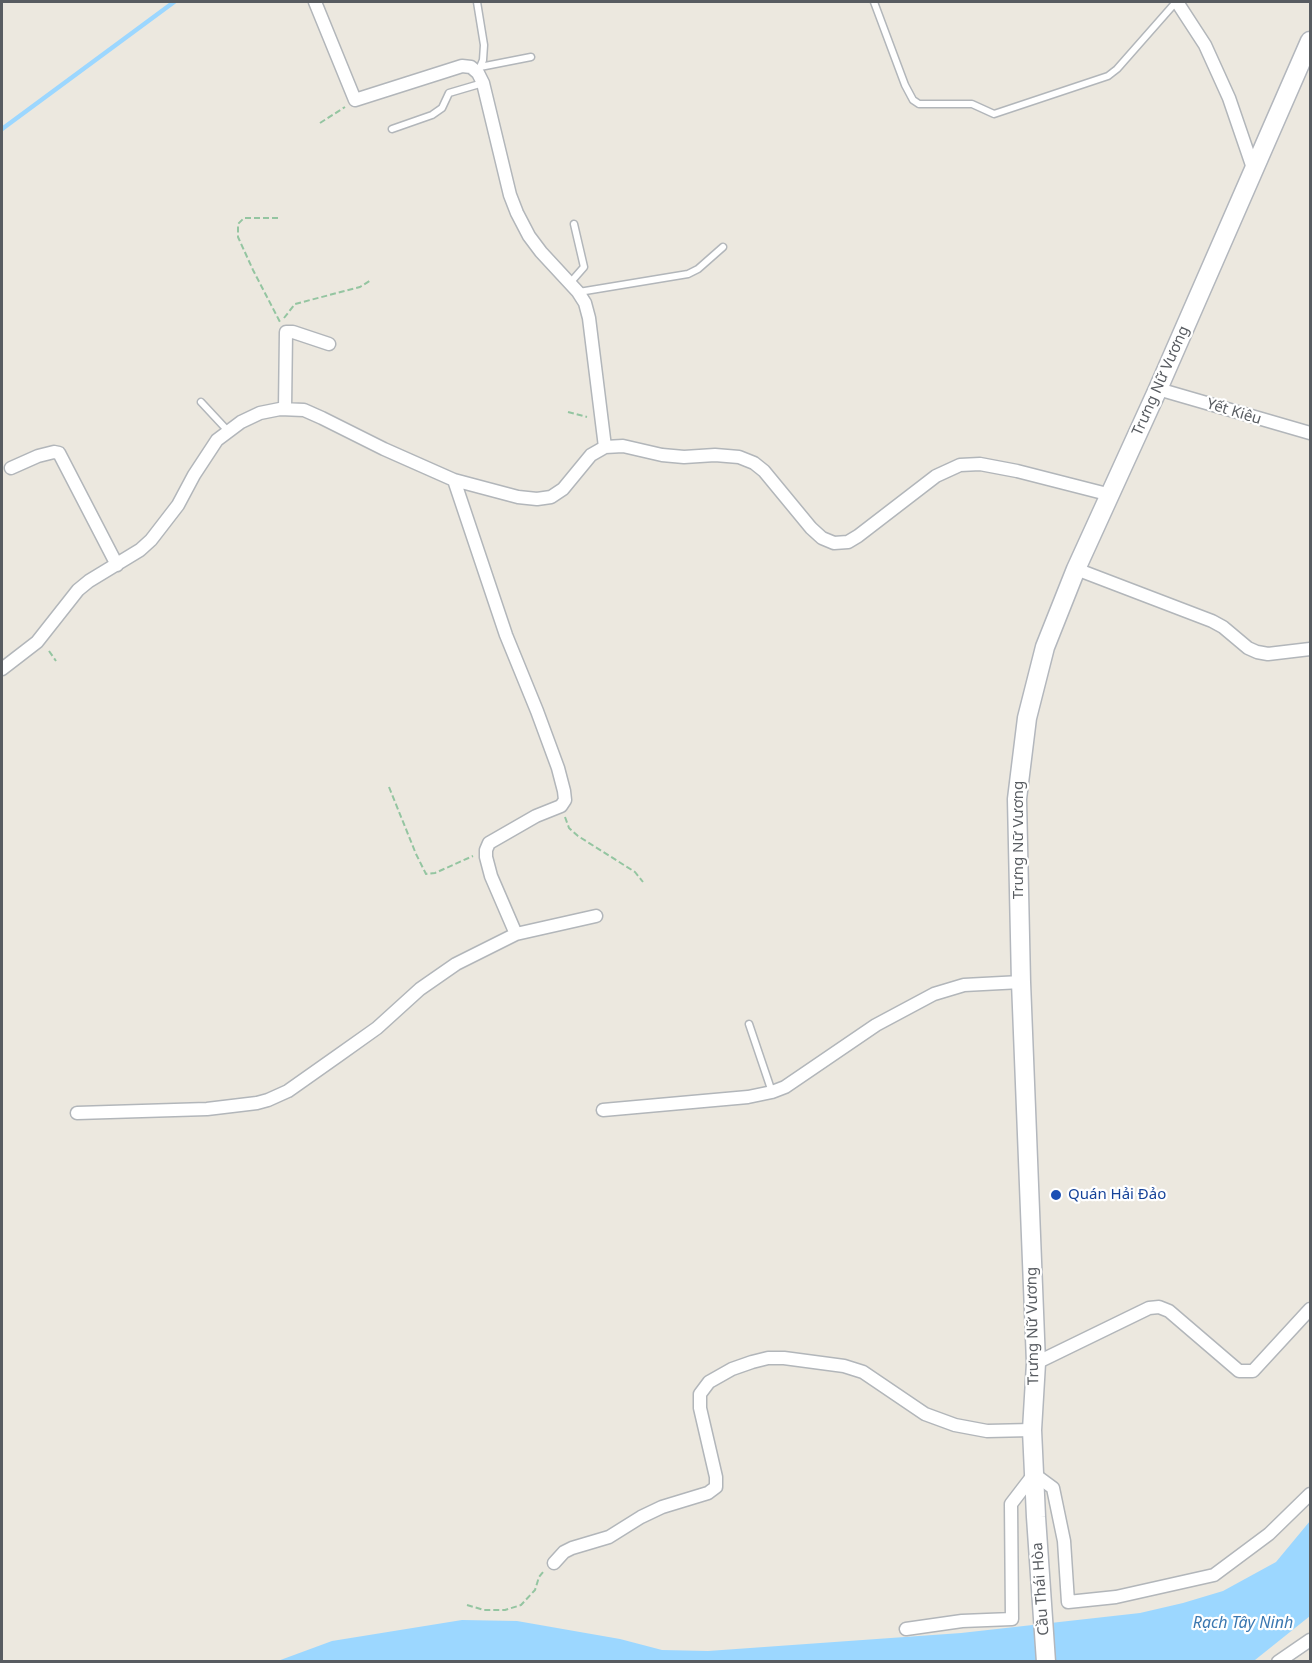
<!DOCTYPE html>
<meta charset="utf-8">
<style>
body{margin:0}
#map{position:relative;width:1312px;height:1663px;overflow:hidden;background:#ece8df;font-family:"Noto Sans",sans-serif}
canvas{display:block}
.frame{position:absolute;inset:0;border:3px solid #585c61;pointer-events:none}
</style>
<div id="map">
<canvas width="1312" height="1663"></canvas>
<div class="frame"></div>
</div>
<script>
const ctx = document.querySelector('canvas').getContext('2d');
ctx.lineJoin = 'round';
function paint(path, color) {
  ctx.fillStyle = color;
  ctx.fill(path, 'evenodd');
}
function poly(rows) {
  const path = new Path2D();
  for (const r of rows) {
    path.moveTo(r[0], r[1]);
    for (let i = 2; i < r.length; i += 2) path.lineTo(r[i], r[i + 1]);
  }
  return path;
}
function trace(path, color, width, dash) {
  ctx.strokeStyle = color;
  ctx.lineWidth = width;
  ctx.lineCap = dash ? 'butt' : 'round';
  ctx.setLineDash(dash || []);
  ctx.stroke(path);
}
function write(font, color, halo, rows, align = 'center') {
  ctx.font = font + ' "Noto Sans",sans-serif';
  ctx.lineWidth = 4.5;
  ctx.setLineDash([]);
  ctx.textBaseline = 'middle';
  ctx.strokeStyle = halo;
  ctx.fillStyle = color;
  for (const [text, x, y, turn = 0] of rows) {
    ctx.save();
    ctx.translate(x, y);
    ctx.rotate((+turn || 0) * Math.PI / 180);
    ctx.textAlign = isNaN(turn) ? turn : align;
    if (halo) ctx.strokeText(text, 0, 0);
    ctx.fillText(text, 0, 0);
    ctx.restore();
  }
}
const water = poly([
 [1310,1521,1310,1616,1255,1660,1246,1661,275,1662,332,1641,462,1620,517,1621,620,1639,662,1650,708,1651,961,1633,1140,1613,1183,1603,1223,1591,1276,1562]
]);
const stream = poly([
 [2,129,174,2]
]);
const path = poly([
 [320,123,345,107],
 [278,218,244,218,238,224,238,237,253,270,280,322],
 [284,318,295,304,360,287,371,280],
 [568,412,587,417],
 [49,651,56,661],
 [389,787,416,854,426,874,435,873,473,856],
 [565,817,569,828,578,836,635,872,643,882],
 [467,1605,484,1610,505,1610,521,1605,535,1590,539,1577,543,1572]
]);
const service = poly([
 [477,2,484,45,483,60,478,72],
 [874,2,905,85,913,100,919,104,972,104,994,114,1108,76,1117,69,1176,2],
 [480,67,531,57],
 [392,129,432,115,442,108,449,93,483,83],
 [570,283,584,267,574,224],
 [579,292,688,274,698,269,723,247],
 [201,402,228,431],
 [749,1024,772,1092]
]);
const minor = poly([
 [315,2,355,100,462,66,471,67,478,73,483,83,510,195,517,213,529,236,541,252,578,292,585,303,589,318,605,447],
 [1177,2,1205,45,1229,98,1254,171],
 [1158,389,1310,433],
 [285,409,286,332,293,332,329,344],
 [11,468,38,456,54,452,59,453,117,565],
 [454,480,506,635,537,711,558,768,564,791,565,800,561,806,536,816,489,843,486,850,486,857,491,876,516,934],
 [1076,569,1212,621,1223,627,1248,648,1257,652,1268,654,1310,649],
 [2,669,37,642,78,590,89,581,140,550,151,540,178,505,194,475,217,440,241,422,260,413,280,409,304,410,322,418,384,449,454,480,518,497,537,499,551,497,563,489,591,455,605,447,623,446,662,455,684,457,715,455,739,457,754,463,764,471,811,528,822,538,834,543,848,542,858,536,936,476,960,465,980,464,1017,471,1111,495],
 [603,1110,748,1097,772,1092,785,1087,876,1025,934,994,964,985,1021,982],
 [77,1113,207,1109,257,1103,268,1100,288,1091,339,1055,377,1028,420,989,456,964,516,934,596,916],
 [1036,1363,1149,1308,1159,1307,1169,1311,1239,1371,1253,1371,1310,1309],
 [554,1563,564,1552,572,1548,609,1537,641,1517,662,1507,708,1493,716,1487,716,1477,700,1408,700,1394,709,1382,732,1369,752,1362,768,1358,784,1358,844,1366,863,1372,925,1414,955,1425,987,1431,1032,1430],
 [906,1629,962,1621,1012,1619,1011,1504,1034,1474,1053,1488,1064,1541,1068,1602,1116,1597,1214,1575,1269,1534,1310,1494],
 [1278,1662,1310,1640]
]);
const secondary = poly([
 [1046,1662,1036,1517,1032,1430,1036,1363,1021,982,1017,799,1027,718,1045,647,1076,569,1158,389,1310,41]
]);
const markers = [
 [1056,1195,6,"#1a4fb4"]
];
const streetNames = [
 ["Trưng Nữ Vương",1161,381,-66],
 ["Yết Kiêu",1234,412,17],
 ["Trưng Nữ Vương",1019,840,-90],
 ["Trưng Nữ Vương",1033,1326,-91],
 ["Cầu Thái Hòa",1041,1589,-94]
];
const transitNames = [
 ["Quán Hải Đảo",1068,1195]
];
const waterNames = [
 ["Rạch Tây Ninh",1243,1623]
];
paint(water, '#9cd7ff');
trace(stream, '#9cd7ff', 4.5);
trace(service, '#b2b6ba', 9);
trace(minor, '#b2b6ba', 15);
trace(secondary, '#b3b7bd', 21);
trace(path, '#94c5a1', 2, [6, 3]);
trace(service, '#fff', 6);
trace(minor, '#fff', 12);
trace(secondary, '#fff', 18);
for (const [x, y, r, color] of markers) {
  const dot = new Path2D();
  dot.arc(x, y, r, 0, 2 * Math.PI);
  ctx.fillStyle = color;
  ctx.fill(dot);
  trace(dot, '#fff', 2);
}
write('15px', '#585c61', '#fff', streetNames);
write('15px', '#164399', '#fff', transitNames, 'left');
write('italic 16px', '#3a77b0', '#fff', waterNames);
</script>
